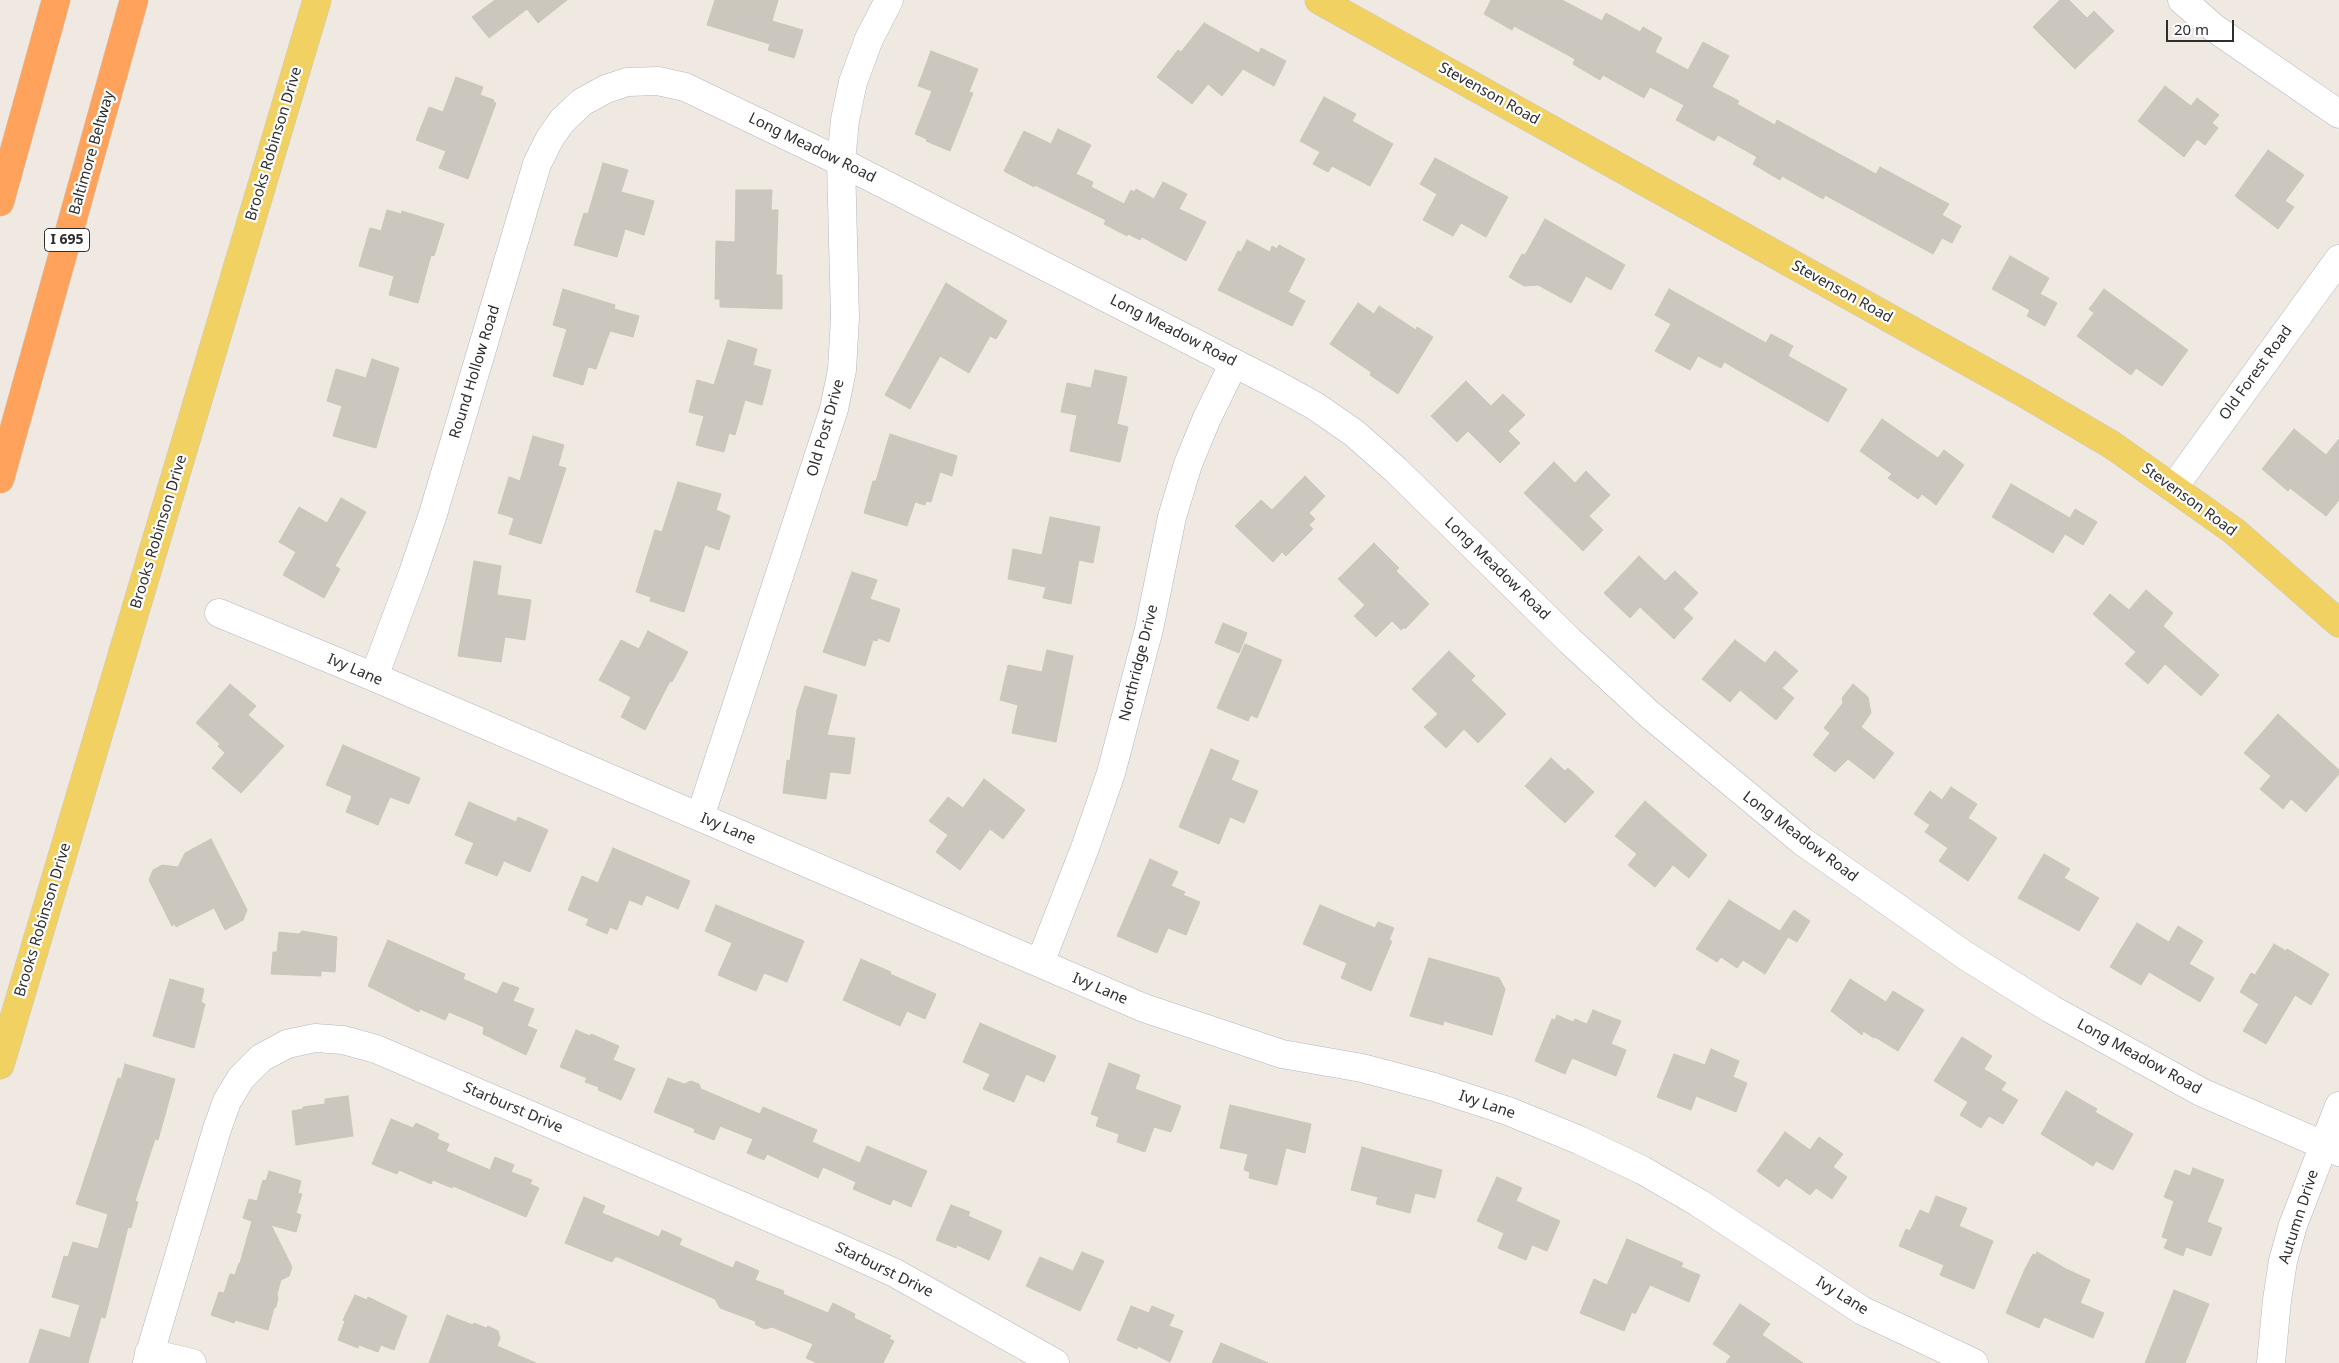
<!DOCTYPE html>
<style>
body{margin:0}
#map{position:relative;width:2339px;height:1363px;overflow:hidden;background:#efe9e1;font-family:"Noto Sans",sans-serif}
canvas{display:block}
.scale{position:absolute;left:2166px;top:20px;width:68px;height:22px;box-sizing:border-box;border:2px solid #2e2e2e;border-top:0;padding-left:6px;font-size:15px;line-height:18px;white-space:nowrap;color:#2e2e2e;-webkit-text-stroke:4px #fff;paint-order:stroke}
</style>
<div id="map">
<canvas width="2339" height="1363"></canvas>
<div class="scale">20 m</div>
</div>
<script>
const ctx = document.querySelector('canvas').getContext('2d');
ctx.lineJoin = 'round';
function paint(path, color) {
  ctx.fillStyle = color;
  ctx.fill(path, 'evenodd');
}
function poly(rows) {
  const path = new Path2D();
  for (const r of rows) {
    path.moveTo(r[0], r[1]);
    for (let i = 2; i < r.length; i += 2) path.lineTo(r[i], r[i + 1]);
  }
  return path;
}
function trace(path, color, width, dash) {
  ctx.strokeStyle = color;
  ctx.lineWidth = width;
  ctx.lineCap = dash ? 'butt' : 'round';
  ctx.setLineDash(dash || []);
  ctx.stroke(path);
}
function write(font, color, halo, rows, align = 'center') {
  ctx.font = font + ' "Noto Sans",sans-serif';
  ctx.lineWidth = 4.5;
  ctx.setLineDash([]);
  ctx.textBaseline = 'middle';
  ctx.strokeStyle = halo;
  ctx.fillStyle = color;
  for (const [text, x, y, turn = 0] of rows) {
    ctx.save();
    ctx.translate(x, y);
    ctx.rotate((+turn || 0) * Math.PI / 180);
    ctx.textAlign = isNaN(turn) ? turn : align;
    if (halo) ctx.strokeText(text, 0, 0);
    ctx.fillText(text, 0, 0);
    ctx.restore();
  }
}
const building = poly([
 [495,0,567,0,538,23,527,9,489,38,472,17,495,0],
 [715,0,778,0,772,21,803,30,794,58,768,50,770,44,707,25,715,0],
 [1491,0,1562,0,1602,21,1606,13,1640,32,1643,27,1662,38,1655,52,1688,70,1703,42,1729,56,1712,87,1739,101,1737,104,1775,125,1777,120,1876,174,1880,167,1949,204,1942,215,1961,226,1952,243,1942,238,1933,254,1825,195,1823,199,1782,176,1780,180,1753,164,1757,157,1718,135,1714,141,1676,120,1684,105,1650,87,1644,98,1603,75,1600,80,1573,64,1575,59,1514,26,1512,30,1484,14,1491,0],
 [2060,0,2069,0,2087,18,2094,11,2114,31,2075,69,2033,27,2060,0],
 [1204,23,1259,53,1261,48,1286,61,1274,86,1243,69,1222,96,1208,84,1192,104,1157,77,1178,50,1181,52,1204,23],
 [931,51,978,69,969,92,973,93,950,151,926,141,927,139,915,134,932,91,918,86,931,51],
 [456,77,483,87,480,95,494,100,493,102,496,103,468,179,439,168,446,151,416,140,429,107,443,112,456,77],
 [2165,86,2191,106,2197,98,2219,115,2212,123,2218,128,2205,145,2197,139,2184,157,2138,121,2165,86],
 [1324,97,1356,114,1352,121,1393,144,1370,186,1332,166,1328,172,1313,164,1320,152,1300,141,1324,97],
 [1058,129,1091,145,1076,174,1093,182,1091,187,1124,204,1131,190,1134,192,1136,189,1154,199,1163,182,1187,194,1179,209,1206,222,1186,261,1142,237,1140,240,1128,234,1127,236,1104,224,1106,220,1035,185,1034,187,1004,171,1024,131,1051,144,1058,129],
 [2268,150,2304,175,2285,201,2294,207,2278,229,2235,196,2268,150],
 [1435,158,1508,197,1486,237,1461,223,1453,236,1423,220,1437,194,1420,184,1435,158],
 [603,163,628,170,621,192,654,201,644,235,625,229,617,257,574,245,584,213,588,214,603,163],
 [736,190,772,190,771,210,778,210,776,275,782,275,782,309,720,307,720,299,715,299,716,241,735,242,736,190],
 [387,210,401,214,402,211,444,224,434,256,431,255,418,303,389,295,394,276,359,266,370,228,381,231,387,210],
 [1545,219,1625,265,1611,290,1586,276,1571,303,1538,285,1524,286,1509,277,1522,254,1525,255,1545,219],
 [1247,240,1270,252,1272,246,1277,249,1279,245,1305,259,1288,292,1305,301,1292,326,1218,290,1238,251,1241,252,1247,240],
 [2010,256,2049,278,2040,294,2057,303,2045,326,2027,316,2030,310,1992,289,2010,256],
 [946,283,1007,321,996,339,990,336,969,373,940,356,910,409,885,395,946,283],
 [563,289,615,305,614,309,639,316,633,337,610,331,596,369,588,367,583,385,553,376,567,329,553,325,563,289],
 [1669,289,1766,343,1771,334,1793,346,1788,356,1847,389,1828,422,1724,362,1721,368,1698,356,1690,370,1655,351,1671,324,1655,315,1669,289],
 [2104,289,2188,350,2162,386,2136,368,2131,375,2077,336,2094,313,2089,309,2104,289],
 [1358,303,1374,314,1379,306,1416,330,1417,327,1433,337,1398,394,1370,375,1371,372,1330,344,1358,303],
 [728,340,757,349,753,365,771,370,762,405,745,400,735,435,729,433,724,452,696,445,704,416,689,412,697,380,714,385,728,340],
 [372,359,399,368,376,448,333,436,342,406,327,401,336,369,366,378,372,359],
 [1095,370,1127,377,1117,424,1128,427,1120,462,1070,451,1077,415,1061,412,1067,383,1091,388,1095,370],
 [1466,381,1491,406,1503,394,1525,415,1508,431,1520,443,1500,463,1468,431,1457,442,1431,416,1466,381],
 [1882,419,1938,458,1944,450,1964,465,1936,505,1922,494,1918,499,1888,478,1892,474,1860,451,1882,419],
 [2294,429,2326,455,2339,439,2339,500,2326,516,2290,488,2288,491,2262,469,2294,429],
 [890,434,957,456,952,476,940,472,931,502,926,501,925,505,915,502,907,526,864,513,873,481,876,481,890,434],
 [533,436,564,445,558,466,566,468,541,544,509,534,514,518,498,513,509,477,520,481,533,436],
 [1554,462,1575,483,1586,471,1610,495,1589,516,1603,530,1583,551,1524,493,1554,462],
 [1305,476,1325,496,1309,513,1315,519,1309,525,1313,529,1286,556,1282,552,1273,562,1235,526,1261,500,1272,510,1305,476],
 [678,482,721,494,716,510,730,516,719,550,705,545,684,612,650,601,651,597,636,592,655,530,662,532,678,482],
 [2011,484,2070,518,2075,509,2097,522,2083,545,2065,534,2053,553,1992,517,2011,484],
 [341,498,366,512,335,566,340,569,324,598,283,575,296,552,279,542,299,507,327,523,341,498],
 [1050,517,1100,527,1093,563,1079,560,1071,604,1043,598,1046,587,1008,579,1013,549,1042,555,1050,517],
 [1374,543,1399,568,1396,571,1429,604,1405,629,1404,627,1401,630,1392,621,1376,637,1354,616,1365,605,1338,579,1374,543],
 [1639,556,1665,581,1675,571,1698,593,1683,609,1693,618,1674,639,1640,607,1630,618,1604,593,1639,556],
 [474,561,501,566,497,595,531,600,525,640,505,637,501,662,458,656,474,561],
 [852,572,877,580,870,599,900,609,889,642,878,638,877,641,873,640,865,666,823,652,852,572],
 [2146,590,2173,613,2163,626,2219,675,2201,696,2165,664,2148,684,2125,664,2136,652,2093,614,2110,594,2129,610,2146,590],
 [1223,623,1247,633,1239,653,1215,643,1223,623],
 [648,631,688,652,672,682,670,681,645,730,621,717,631,697,599,680,621,640,639,649,648,631],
 [1735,640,1765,663,1775,651,1798,671,1782,688,1794,698,1776,720,1740,690,1730,702,1702,679,1735,640],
 [1245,644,1282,660,1257,718,1251,715,1248,721,1217,708,1245,644],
 [1047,650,1073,656,1056,742,1012,733,1018,705,1000,700,1008,665,1042,672,1047,650],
 [1449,651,1475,676,1471,680,1506,714,1478,743,1464,729,1446,748,1424,727,1438,714,1412,689,1449,651],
 [230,684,256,706,248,715,284,746,241,793,212,768,225,753,218,746,220,744,196,723,230,684],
 [1853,684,1868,697,1871,713,1861,727,1894,753,1874,779,1848,759,1835,772,1813,755,1830,733,1824,728,1843,703,1842,698,1853,684],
 [805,686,837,695,827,735,855,738,850,774,830,772,826,799,783,793,787,760,790,761,797,710,805,686],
 [2278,714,2339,770,2339,774,2306,812,2291,799,2283,809,2260,789,2271,776,2244,753,2278,714],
 [343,745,420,778,409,804,390,797,378,825,346,812,352,796,326,785,343,745],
 [1211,749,1239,761,1231,780,1258,791,1244,823,1230,817,1219,844,1179,827,1211,749],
 [1551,758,1565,771,1568,768,1594,792,1565,823,1525,786,1551,758],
 [984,779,1025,810,1003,839,990,829,960,870,936,852,948,835,929,821,948,797,963,808,984,779],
 [1951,787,1977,804,1968,818,1997,838,1968,881,1939,861,1948,848,1925,832,1930,825,1914,814,1930,791,1942,800,1951,787],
 [1645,801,1707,855,1689,878,1673,865,1655,887,1628,865,1637,854,1615,836,1645,801],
 [469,802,516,822,518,817,548,830,530,872,504,861,497,876,465,863,474,843,455,835,469,802],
 [211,839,247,910,243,920,225,930,214,908,176,927,175,924,172,926,149,880,153,870,162,865,178,867,185,853,211,839],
 [613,848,690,881,678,909,646,895,642,905,629,900,617,930,610,927,607,934,586,925,589,919,568,910,582,876,598,883,613,848],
 [2044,854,2070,869,2064,878,2099,898,2079,931,2018,898,2044,854],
 [1150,859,1178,872,1171,886,1185,892,1183,895,1200,902,1186,935,1168,928,1157,953,1117,936,1150,859],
 [1729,900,1780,931,1794,910,1810,921,1797,942,1788,937,1765,974,1743,960,1737,968,1721,957,1717,962,1696,949,1729,900],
 [716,905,804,941,787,982,764,973,756,991,718,975,732,943,705,931,716,905],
 [1320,905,1375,928,1378,922,1394,928,1389,940,1392,941,1371,991,1341,978,1347,963,1303,944,1320,905],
 [2137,923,2169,942,2178,926,2203,941,2189,964,2214,978,2200,1002,2149,972,2141,985,2110,967,2137,923],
 [302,931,337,937,335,972,321,971,321,976,271,974,273,952,277,952,279,932,299,934,302,931],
 [388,940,465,974,463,979,497,994,503,982,519,988,513,1001,534,1009,527,1026,537,1030,526,1055,483,1034,484,1027,449,1012,445,1020,420,1009,419,1012,368,986,388,940],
 [2274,944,2286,951,2287,949,2329,974,2311,1005,2295,995,2266,1044,2243,1031,2259,1004,2240,992,2251,973,2255,975,2274,944],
 [1429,958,1499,978,1505,989,1492,1035,1444,1021,1443,1025,1410,1016,1429,958],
 [861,959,891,972,890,974,936,994,925,1019,907,1011,900,1026,843,1000,861,959],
 [170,979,204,989,201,1002,205,1004,194,1048,153,1036,170,979],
 [1850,979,1886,1002,1893,991,1924,1010,1898,1051,1875,1037,1874,1038,1863,1031,1862,1035,1831,1011,1850,979],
 [1593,1010,1621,1021,1611,1044,1626,1050,1616,1076,1572,1058,1565,1074,1535,1061,1552,1019,1555,1020,1557,1015,1573,1022,1575,1019,1587,1024,1593,1010],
 [980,1023,1056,1056,1044,1082,1026,1074,1014,1102,983,1089,990,1074,963,1062,980,1023],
 [576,1030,590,1036,591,1034,619,1046,613,1060,635,1069,621,1100,598,1090,599,1087,585,1082,587,1078,560,1067,576,1030],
 [1962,1037,1992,1056,1984,1069,2006,1083,2001,1090,2018,1100,2003,1124,1989,1116,1981,1128,1960,1115,1968,1102,1934,1081,1962,1037],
 [1711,1049,1739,1061,1733,1077,1747,1083,1736,1112,1696,1096,1691,1110,1657,1097,1674,1054,1705,1065,1711,1049],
 [1109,1063,1140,1075,1135,1089,1181,1106,1171,1132,1154,1127,1145,1152,1117,1142,1119,1134,1096,1126,1099,1117,1091,1114,1109,1063],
 [125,1064,175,1079,158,1140,155,1139,135,1201,138,1202,131,1228,128,1227,105,1318,101,1317,88,1363,29,1363,40,1329,70,1338,80,1305,52,1297,64,1256,68,1257,73,1242,98,1249,108,1214,76,1204,118,1078,121,1079,125,1064],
 [668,1078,684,1084,691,1081,699,1084,701,1089,760,1114,763,1107,817,1130,812,1142,860,1163,867,1146,927,1171,911,1207,893,1199,890,1205,853,1189,856,1182,823,1167,818,1178,767,1154,764,1160,747,1153,753,1139,720,1126,714,1140,694,1132,695,1129,654,1112,668,1078],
 [2066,1091,2097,1109,2095,1112,2133,1134,2113,1170,2096,1161,2093,1166,2041,1134,2066,1091],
 [348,1096,353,1136,296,1145,292,1111,303,1109,303,1107,325,1104,325,1099,348,1096],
 [1230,1105,1311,1124,1305,1153,1286,1148,1277,1185,1249,1178,1250,1172,1244,1170,1248,1154,1220,1148,1230,1105],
 [391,1119,413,1128,416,1123,439,1134,437,1139,449,1144,446,1151,490,1170,495,1157,514,1165,511,1172,532,1180,530,1184,539,1188,526,1217,453,1186,452,1188,433,1180,431,1184,399,1170,397,1174,372,1164,391,1119],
 [1785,1132,1810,1150,1819,1137,1843,1154,1833,1167,1847,1177,1832,1199,1816,1188,1810,1195,1786,1178,1779,1187,1757,1171,1785,1132],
 [1362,1147,1442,1170,1435,1198,1415,1193,1410,1213,1376,1204,1378,1197,1351,1190,1362,1147],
 [2193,1168,2224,1180,2207,1222,2222,1228,2211,1256,2186,1247,2183,1256,2164,1248,2168,1239,2162,1237,2174,1201,2164,1197,2175,1170,2190,1176,2193,1168],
 [269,1171,301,1181,298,1193,302,1194,296,1213,301,1215,296,1232,271,1225,292,1267,289,1276,281,1280,277,1294,278,1298,276,1307,274,1308,268,1330,235,1320,234,1323,211,1315,219,1292,224,1293,230,1274,235,1275,239,1263,240,1263,252,1221,243,1218,249,1199,257,1201,263,1180,266,1181,269,1171],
 [1497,1177,1522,1188,1516,1201,1560,1221,1547,1251,1532,1245,1526,1260,1498,1248,1504,1233,1477,1221,1497,1177],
 [1936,1196,1967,1208,1959,1226,1993,1241,1974,1289,1940,1275,1944,1265,1899,1246,1906,1229,1910,1231,1920,1210,1929,1214,1936,1196],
 [584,1197,605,1206,602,1213,659,1237,662,1230,682,1239,679,1245,733,1268,736,1261,759,1271,755,1280,784,1291,783,1294,828,1313,833,1303,855,1314,854,1318,891,1336,889,1339,894,1341,883,1363,817,1363,806,1358,813,1344,772,1327,765,1329,756,1325,755,1321,720,1308,715,1299,618,1257,615,1257,612,1262,565,1243,584,1197],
 [951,1205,970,1212,968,1216,1002,1231,989,1260,957,1245,956,1248,936,1240,951,1205],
 [1627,1239,1683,1263,1681,1267,1700,1275,1689,1302,1650,1285,1635,1314,1632,1312,1624,1331,1580,1313,1594,1279,1607,1285,1627,1239],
 [1082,1252,1104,1261,1080,1311,1026,1286,1040,1257,1073,1271,1082,1252],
 [2037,1252,2066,1269,2090,1280,2080,1303,2104,1313,2093,1338,2044,1317,2039,1328,2006,1313,2025,1269,2033,1254,2036,1255,2037,1252],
 [2174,1290,2209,1304,2185,1363,2145,1363,2174,1290],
 [355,1295,367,1300,368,1297,407,1316,394,1350,381,1345,378,1352,359,1345,358,1348,338,1340,345,1321,343,1320,355,1295],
 [1740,1304,1770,1324,1762,1335,1803,1363,1726,1363,1731,1356,1713,1344,1740,1304],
 [1131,1306,1149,1313,1152,1306,1174,1315,1169,1326,1183,1331,1170,1362,1138,1346,1137,1349,1117,1340,1131,1306],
 [447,1315,473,1325,474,1323,486,1328,488,1326,498,1331,500,1338,497,1346,536,1363,429,1363,447,1315],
 [1221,1343,1268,1363,1212,1363,1221,1343]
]);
const minor = poly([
 [2182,0,2214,28,2339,114],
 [2174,487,2339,259],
 [219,613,374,677,1144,1008,1282,1054,1362,1068,1434,1087,1508,1111,1579,1140,1642,1170,1699,1203,1863,1311,1974,1363],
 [374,677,413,573,433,514,537,164,550,138,562,121,582,102,606,89,627,82,658,81,685,87,841,162,1277,385,1315,406,1354,433,1396,470,1570,641,1649,714,1802,841,1966,956,2051,1009,2201,1092,2339,1152],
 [700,817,834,409,842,370,845,318,841,162,845,120,853,82,869,39,889,0],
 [1040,963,1085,848,1111,773,1149,629,1172,517,1188,464,1207,418,1234,363],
 [149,1353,192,1363],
 [147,1363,217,1129,227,1101,241,1078,261,1058,287,1044,315,1038,343,1040,376,1049,833,1245,895,1273,1055,1363],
 [2271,1363,2277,1300,2283,1261,2293,1225,2339,1106]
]);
const major = poly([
 [1319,0,2022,392,2112,445,2234,531,2339,623],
 [0,1065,317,0]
]);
const highway = poly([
 [0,202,56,0],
 [0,479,134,0]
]);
const shields = [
 [67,240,45]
];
const shieldNames = [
 ["I 695",67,240]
];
const streetNames = [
 ["Stevenson Road",1489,94,29],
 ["Brooks Robinson Drive",274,144,-73],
 ["Long Meadow Road",812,148,26],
 ["Baltimore Beltway",92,153,-74],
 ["Stevenson Road",1842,292,29],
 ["Long Meadow Road",1173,331,27],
 ["Round Hollow Road",475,372,-73],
 ["Old Forest Road",2256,373,-54],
 ["Old Post Drive",826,428,-74],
 ["Stevenson Road",2189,500,36],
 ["Brooks Robinson Drive",159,532,-73],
 ["Long Meadow Road",1497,569,44],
 ["Northridge Drive",1139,663,-76],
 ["Ivy Lane",355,670,23],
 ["Ivy Lane",728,829,23],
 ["Long Meadow Road",1800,837,37],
 ["Brooks Robinson Drive",43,920,-73],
 ["Ivy Lane",1100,989,23],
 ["Long Meadow Road",2139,1057,29],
 ["Ivy Lane",1487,1105,19],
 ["Starburst Drive",513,1108,23],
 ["Autumn Drive",2299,1217,-72],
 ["Starburst Drive",884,1270,26],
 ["Ivy Lane",1842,1296,32]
];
paint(building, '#cbc7bf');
trace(building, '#cbc5ba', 1);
trace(minor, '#b4b7c1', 29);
trace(major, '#c9c9c9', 29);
trace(highway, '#c9c9c9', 29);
trace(minor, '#fff', 28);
trace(major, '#f2d163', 28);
trace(highway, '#ffa35c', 28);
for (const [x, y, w] of shields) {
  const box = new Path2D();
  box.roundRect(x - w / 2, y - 11.5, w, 23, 4);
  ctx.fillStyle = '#fff';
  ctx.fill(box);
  trace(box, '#2e2e2e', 1);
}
write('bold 14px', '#2e2e2e', null, shieldNames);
write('15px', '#2e2e2e', '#fff', streetNames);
</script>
